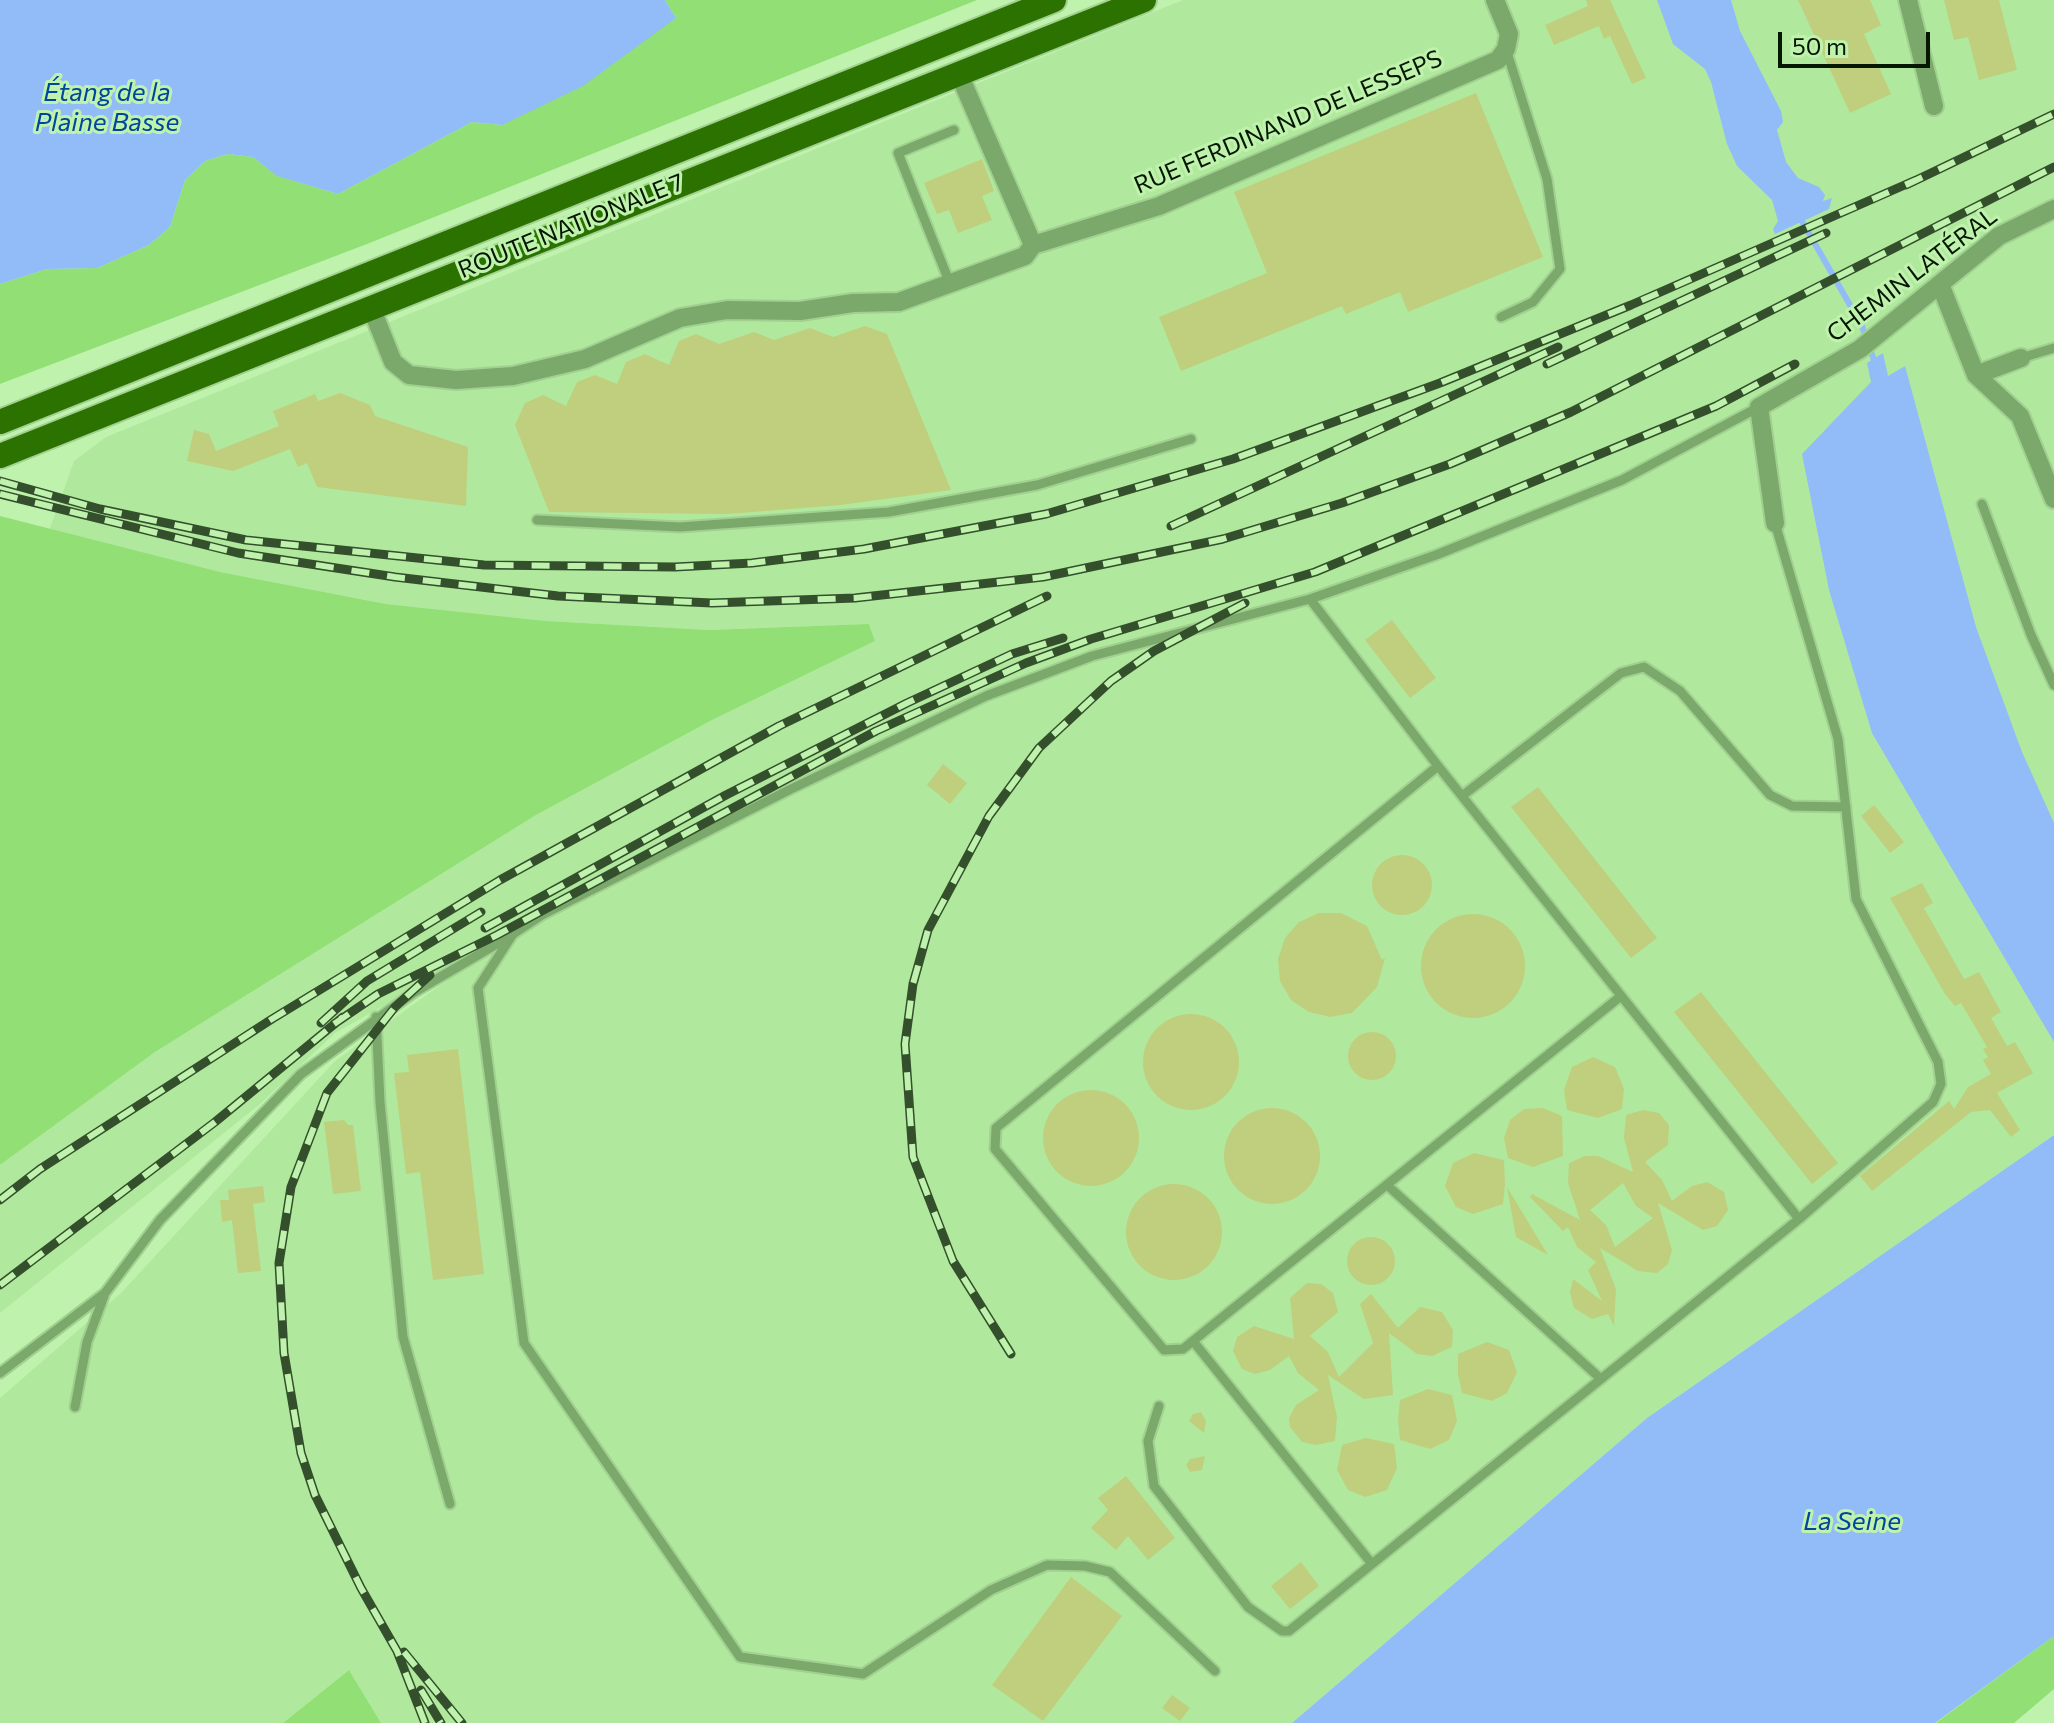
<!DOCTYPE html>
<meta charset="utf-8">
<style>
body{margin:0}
#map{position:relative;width:2054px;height:1723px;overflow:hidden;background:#bff3ad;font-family:Commissioner,sans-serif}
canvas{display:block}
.scale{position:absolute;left:1778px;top:32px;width:152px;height:36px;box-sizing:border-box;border:4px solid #051701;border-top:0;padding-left:10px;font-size:24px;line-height:28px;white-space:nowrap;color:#051701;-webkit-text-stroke:6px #bff3ad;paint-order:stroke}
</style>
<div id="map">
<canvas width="2054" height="1723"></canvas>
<div class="scale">50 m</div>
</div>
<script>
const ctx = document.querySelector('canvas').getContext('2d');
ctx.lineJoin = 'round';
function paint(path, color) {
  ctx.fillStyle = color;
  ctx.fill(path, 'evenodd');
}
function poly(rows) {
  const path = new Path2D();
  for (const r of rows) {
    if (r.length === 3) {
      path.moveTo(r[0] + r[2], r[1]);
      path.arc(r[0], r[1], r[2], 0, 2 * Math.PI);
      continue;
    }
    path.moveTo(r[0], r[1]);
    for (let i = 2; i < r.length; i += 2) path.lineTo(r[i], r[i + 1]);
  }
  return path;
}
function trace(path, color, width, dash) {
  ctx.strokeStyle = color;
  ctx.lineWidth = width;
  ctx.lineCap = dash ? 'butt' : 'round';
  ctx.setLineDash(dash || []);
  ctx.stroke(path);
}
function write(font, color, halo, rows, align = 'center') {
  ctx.font = font + ' Commissioner,sans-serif';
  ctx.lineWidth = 6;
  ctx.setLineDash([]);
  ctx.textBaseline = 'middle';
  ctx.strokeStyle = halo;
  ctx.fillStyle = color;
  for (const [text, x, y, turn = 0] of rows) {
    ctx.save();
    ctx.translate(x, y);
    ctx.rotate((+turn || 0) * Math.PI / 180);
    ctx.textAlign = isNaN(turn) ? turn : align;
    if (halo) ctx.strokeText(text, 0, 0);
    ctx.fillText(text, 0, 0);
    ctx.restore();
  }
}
const built = poly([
 [1183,0,2054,0,2054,1135,1647,1418,1292,1723,381,1723,349,1670,283,1723,0,1723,0,1398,121,1293,335,1061,504,939,335,1033,260,1104,0,1313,0,1165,155,1052,536,815,714,719,875,641,869,624,709,630,546,621,386,604,220,572,49,531,74,461,106,437]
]);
const green = poly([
 [665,0,977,0,367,244,0,384,0,284,47,269,97,268,149,245,170,227,185,180,205,161,228,154,253,157,278,176,338,194,472,122,502,125,676,18],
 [0,516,220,572,386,604,546,621,709,630,869,624,875,641,714,719,536,815,155,1052,0,1165],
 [2054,1636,2054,1689,2014,1723,1936,1723],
 [349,1670,381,1723,283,1723]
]);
const water = poly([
 [0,0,665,0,676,18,583,86,502,125,472,122,338,194,277,176,253,157,228,154,205,161,185,180,170,227,149,245,97,268,47,269,0,284],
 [1657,0,1731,0,1740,31,1781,111,1783,122,1777,130,1786,162,1798,178,1819,187,1825,195,1823,201,1832,198,1829,209,1775,234,1773,229,1778,221,1772,200,1737,166,1727,144,1711,82,1705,69,1673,44],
 [1883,353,1888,376,1905,366,1976,627,2022,752,2054,823,2054,1042,1872,733,1829,590,1802,454,1871,382,1867,363],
 [2054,1135,2054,1636,1935,1723,1292,1723,1647,1418]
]);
const stream = poly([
 [1799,216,1862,326,1876,366]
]);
const building = poly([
 [1586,0,1610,0,1646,78,1632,84,1610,36,1604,39,1599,26,1554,45,1545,25,1588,6],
 [1798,0,1870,0,1881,25,1864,34,1891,94,1850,113],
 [1944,0,1999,0,2017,70,1979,80,1968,37,1954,40],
 [1476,93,1543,257,1408,312,1400,292,1346,314,1342,306,1181,371,1159,317,1267,273,1234,192],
 [982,159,994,191,982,196,992,220,958,233,949,210,937,214,924,183],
 [865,326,887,334,951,490,841,505,727,514,549,512,515,425,525,403,543,395,566,406,577,382,595,375,617,384,626,362,645,354,669,365,679,341,696,334,719,344,754,332,774,340,810,328,833,337],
 [340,393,370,405,375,416,468,447,466,506,317,487,307,463,298,467,290,449,233,471,187,461,194,430,209,434,216,451,279,426,273,411,315,394,318,401],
 [1392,620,1436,678,1410,698,1365,640],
 [943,764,967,783,950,804,927,785],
 [1538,787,1657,938,1631,958,1511,807],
 [1874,805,1904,842,1890,853,1861,816],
 [1402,885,30],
 [1922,883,1933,903,1924,908,1964,979,1979,972,2001,1012,1991,1018,2007,1046,2015,1042,2033,1073,1997,1093,2020,1130,2011,1137,1990,1110,1971,1112,1872,1191,1860,1176,1949,1101,1954,1109,1968,1087,1991,1074,1983,1060,1988,1057,1983,1049,1987,1047,1961,1003,1955,1006,1945,994,1890,898],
 [1319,913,1341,913,1367,926,1382,960,1385,958,1377,987,1352,1013,1330,1017,1309,1012,1291,1000,1280,981,1278,959,1285,938,1299,922],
 [1473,966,52],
 [1701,992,1838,1163,1812,1184,1674,1012],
 [1191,1062,48],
 [1372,1056,24],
 [458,1049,484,1274,433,1280,420,1172,406,1174,394,1073,409,1072,407,1055],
 [1593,1057,1615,1067,1624,1089,1622,1109,1598,1118,1567,1110,1564,1090,1572,1067],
 [1091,1138,48],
 [1543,1108,1562,1116,1563,1156,1533,1167,1508,1158,1504,1138,1510,1120,1524,1109],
 [1272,1156,48],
 [1643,1110,1659,1113,1669,1125,1668,1145,1645,1162,1662,1180,1672,1201,1692,1186,1707,1182,1724,1192,1728,1210,1717,1226,1703,1230,1658,1203,1672,1250,1668,1264,1657,1273,1638,1271,1600,1248,1616,1289,1614,1326,1608,1314,1592,1319,1574,1308,1570,1293,1573,1279,1602,1301,1588,1270,1596,1262,1577,1247,1568,1227,1563,1231,1530,1197,1532,1194,1580,1220,1568,1183,1569,1163,1585,1156,1598,1156,1633,1172,1624,1138,1626,1115],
 [1623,1183,1636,1206,1653,1218,1615,1247,1606,1225,1590,1210],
 [344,1120,348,1125,353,1125,361,1191,333,1194,324,1122],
 [1474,1153,1504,1160,1505,1184,1503,1204,1473,1214,1456,1207,1445,1186,1453,1163],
 [1174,1232,48],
 [263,1186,265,1202,253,1204,261,1271,238,1273,232,1220,222,1222,220,1200,229,1200,228,1190],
 [1507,1187,1548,1255,1516,1237],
 [1371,1261,24],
 [1307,1283,1321,1284,1333,1293,1338,1312,1310,1336,1328,1352,1339,1377,1373,1343,1360,1304,1371,1294,1398,1328,1420,1307,1442,1312,1453,1330,1452,1347,1432,1356,1417,1354,1389,1333,1393,1395,1364,1399,1328,1375,1337,1417,1335,1441,1316,1445,1302,1442,1290,1427,1289,1418,1296,1405,1319,1390,1298,1373,1289,1356,1270,1370,1255,1374,1242,1369,1233,1351,1237,1337,1254,1326,1294,1339,1290,1298],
 [1487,1342,1509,1350,1517,1372,1507,1393,1492,1401,1462,1393,1458,1374,1458,1354],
 [1428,1389,1452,1395,1457,1421,1449,1440,1430,1449,1400,1440,1398,1420,1400,1400],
 [1201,1412,1206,1421,1204,1433,1189,1421,1193,1414],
 [1366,1438,1394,1444,1397,1468,1387,1490,1365,1497,1348,1490,1337,1470,1342,1445],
 [1205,1456,1202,1470,1190,1472,1186,1465,1190,1459],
 [1126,1476,1175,1538,1148,1560,1128,1536,1116,1550,1091,1528,1108,1510,1098,1498],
 [1301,1562,1319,1586,1290,1609,1271,1586],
 [1071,1577,1122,1616,1043,1721,992,1685],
 [1172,1695,1190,1708,1180,1721,1162,1708]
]);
const service = poly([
 [951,286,898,153,954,130],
 [1501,317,1533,302,1560,269,1547,179,1506,49],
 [2021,358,2054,348],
 [1982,504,2031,635,2054,685],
 [537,520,680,527,889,512,1037,485,1191,439],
 [1775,523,1838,739,1856,899,1938,1062,1941,1084,1933,1102,1799,1219],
 [1438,766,996,1128,995,1149,1164,1350,1183,1349,1621,996],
 [1462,796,1621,673,1644,667,1680,691,1770,795,1792,806,1846,807],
 [376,1017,380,1102,403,1337,450,1504],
 [1387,1185,1601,1379],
 [1193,1341,1372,1564],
 [0,1373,105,1293,160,1220,301,1074,413,993,507,938],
 [1159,1406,1148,1441,1154,1486,1248,1607,1282,1631,1289,1631,1799,1219,1438,766,1310,599],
 [75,1407,87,1342,104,1296],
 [1215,1671,1110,1572,1085,1566,1047,1565,991,1590,863,1674,740,1657,524,1343,478,988,513,934,542,915,789,790,986,696,1092,656,1310,599,1436,555,1622,480,1759,407]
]);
const minor = poly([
 [1908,0,1934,106],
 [959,74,1033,245],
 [1940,284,1976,375,2020,416,2054,499],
 [371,307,393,362,409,375,456,380,513,376,585,359,680,318,727,310,800,311,853,303,899,302,1025,256,1033,245,1159,206,1498,60,1506,49,1509,34,1495,0],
 [1976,375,2021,358],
 [1775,523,1759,407,1860,349,1999,236,2054,209]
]);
const primary = poly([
 [0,422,1054,0],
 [0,456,1144,0]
]);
const rail = poly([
 [1906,185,2054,114],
 [1547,364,1826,233],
 [0,481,100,509,246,540,484,565,675,567,752,563,864,549,1046,514,1233,459,1440,383,1631,305,1916,180],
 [0,494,238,553,395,577,558,596,712,603,855,598,1043,577,1223,539,1342,503,1450,464,1571,412,2054,167],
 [1171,526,1558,347],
 [485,928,726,795,907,703,1012,654,1063,638],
 [321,1023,367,981,481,912],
 [334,1024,378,994,497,935,876,731,1026,663,1091,639,1315,572,1716,406,1795,364],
 [0,1200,40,1169,272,1019,500,880,779,726,1047,596],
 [0,1285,215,1122,343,1017],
 [1011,1354,953,1261,913,1157,905,1044,913,984,928,930,989,816,1039,748,1111,681,1154,651,1245,603],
 [404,1652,462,1723],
 [421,1690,441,1723],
 [425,1723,397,1651,361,1588,315,1495,301,1453,284,1353,279,1263,291,1187,327,1093,395,1007,430,975]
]);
const streetNames = [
 ["RUE FERDINAND DE LESSEPS",1288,122,-23],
 ["ROUTE NATIONALE 7",571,226,-22],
 ["CHEMIN LATÉRAL",1912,275,-37]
];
const waterNames = [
 ["Étang de la",107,92],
 ["Plaine Basse",107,122],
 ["La Seine",1852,1521]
];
paint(built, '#b0e99d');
paint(green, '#91df75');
paint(water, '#92bcf8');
trace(stream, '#92bcf8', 6);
paint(building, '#bfcf7d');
trace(service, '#a1d091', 13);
trace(minor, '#a1d091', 22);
trace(primary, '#a1d091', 28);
trace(service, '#7ba96b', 9);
trace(minor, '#7ba96b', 18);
trace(primary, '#2b7200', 24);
trace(rail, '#344f2c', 9);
trace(rail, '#bff3ad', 6, [18]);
write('24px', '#051701', '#bff3ad', streetNames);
write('italic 26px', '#00469d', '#bff3ad', waterNames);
</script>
